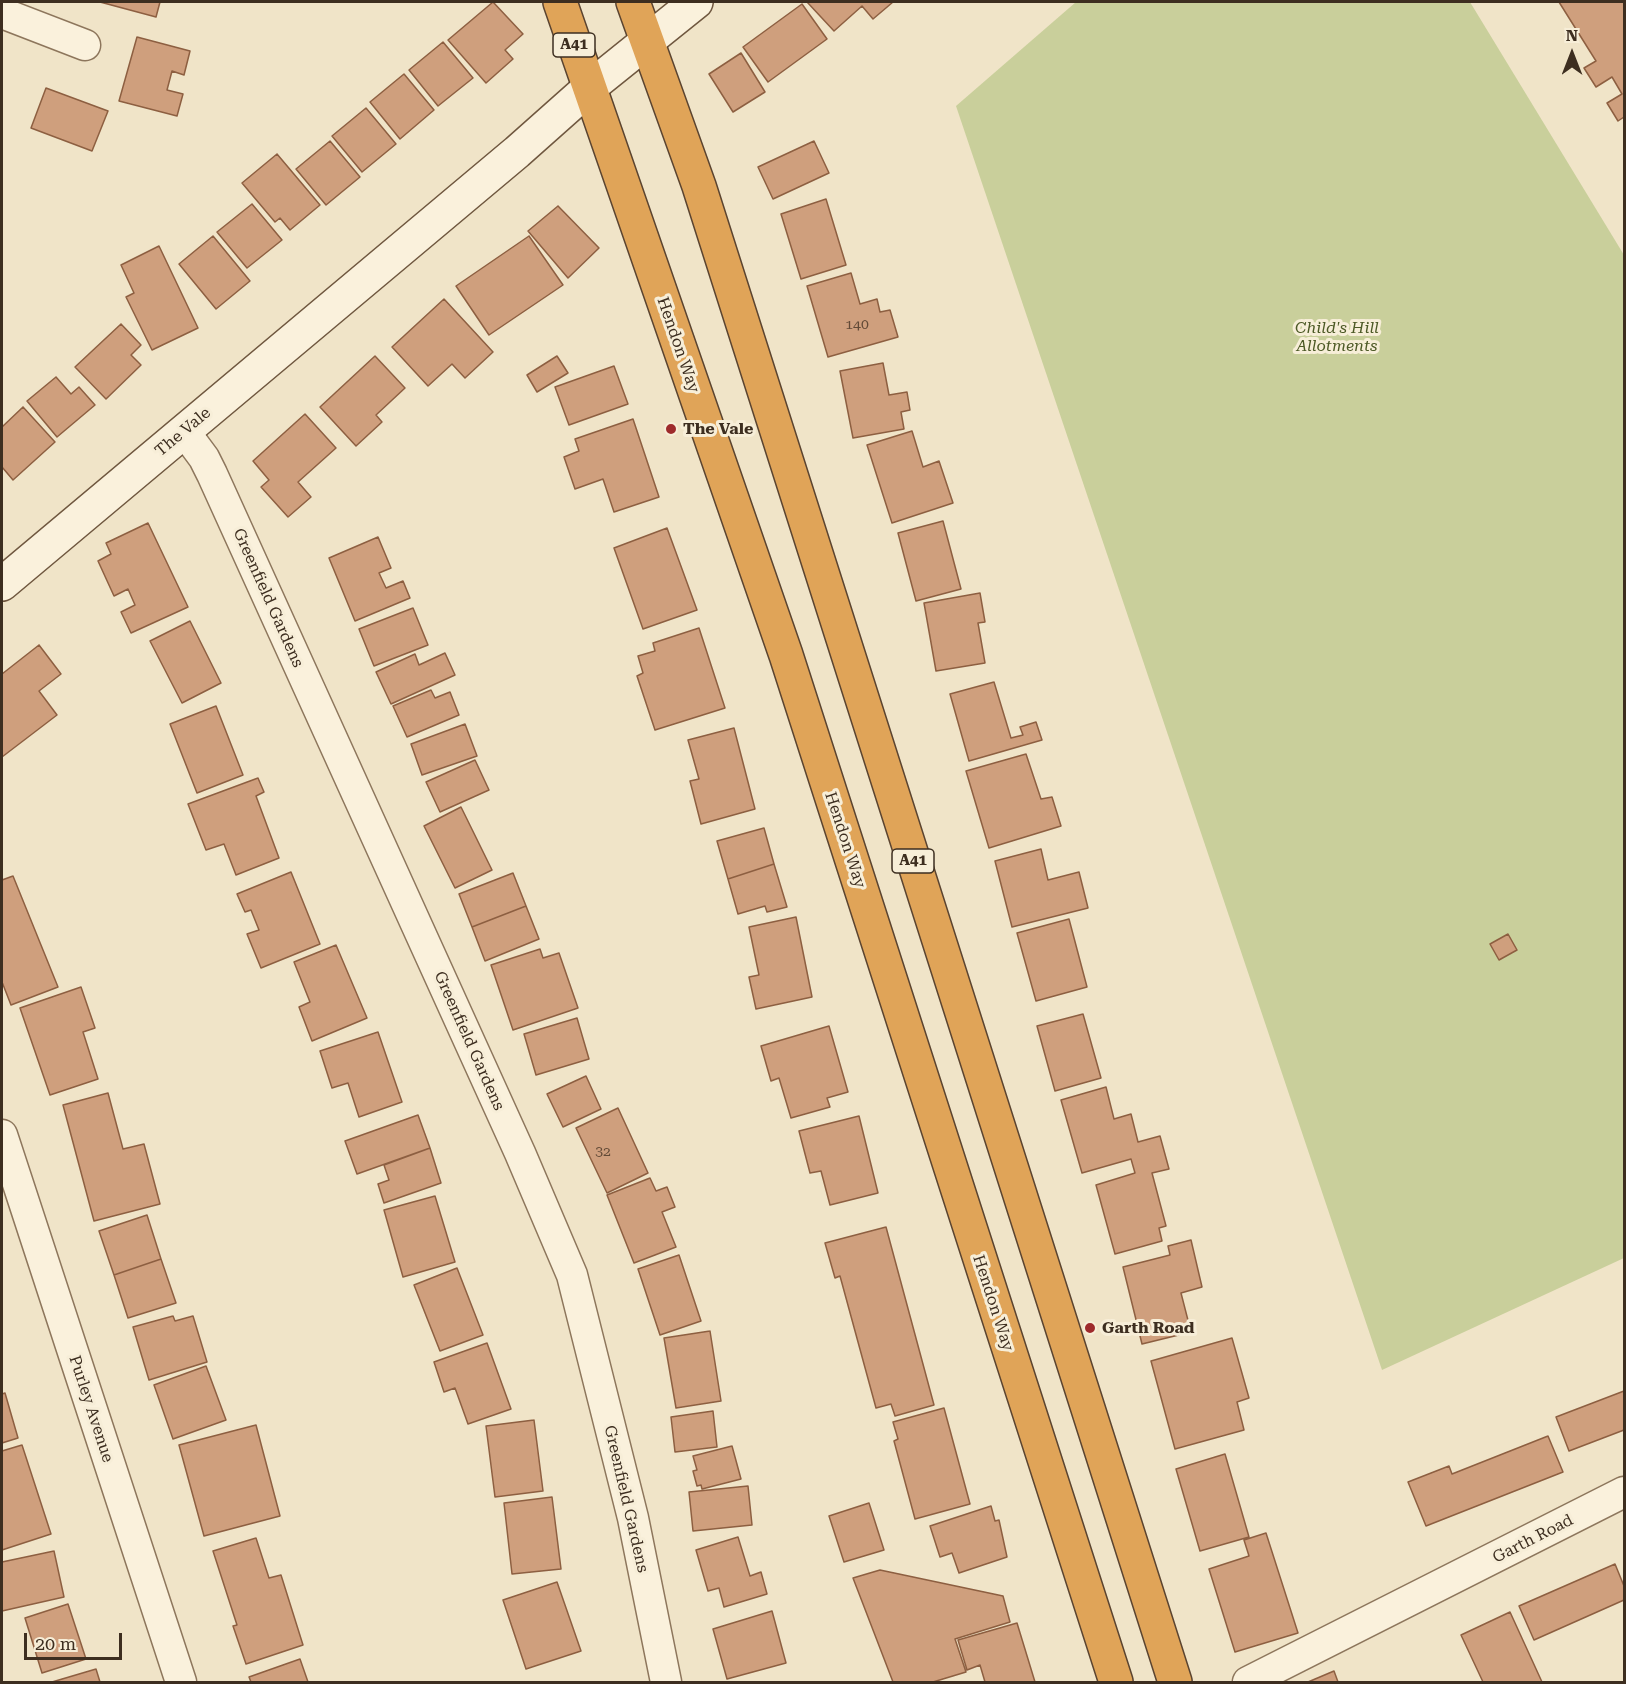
<!DOCTYPE html>
<style>
body{margin:0}
#map{position:relative;width:1626px;height:1684px;overflow:hidden;background:#f0e4c8;font-family:"Roboto Serif",serif}
canvas{display:block}
.frame{position:absolute;inset:0;border:3px solid #3d2e20;pointer-events:none}
.north{position:absolute;left:1542px;top:24px;width:60px;height:60px;-webkit-text-stroke:4px #f7eed8;paint-order:stroke;rotate:0deg;font-size:16px;font-weight:700;line-height:24px;text-align:center;color:#3d2e20}
.north::after{content:'';display:block;margin:auto;width:21px;height:27px;background:#3d2e20;clip-path:polygon(50% 0,100% 100%,50% 72%,0 100%)}
.scale{position:absolute;left:24px;top:1633px;width:98px;height:27px;box-sizing:border-box;border:3px solid #3d2e20;border-top:0;padding-left:8px;font-size:18px;line-height:21px;white-space:nowrap;color:#3d2e20;-webkit-text-stroke:4px #f7eed8;paint-order:stroke}
</style>
<div id="map">
<canvas width="1626" height="1684"></canvas>
<div class="frame"></div>
<div class="north">N</div>
<div class="scale">20 m</div>
</div>
<script>
const ctx = document.querySelector('canvas').getContext('2d');
ctx.lineJoin = 'round';
function paint(path, color) {
  ctx.fillStyle = color;
  ctx.fill(path, 'evenodd');
}
function poly(rows) {
  const path = new Path2D();
  for (const r of rows) {
    path.moveTo(r[0], r[1]);
    for (let i = 2; i < r.length; i += 2) path.lineTo(r[i], r[i + 1]);
  }
  return path;
}
function trace(path, color, width, dash) {
  ctx.strokeStyle = color;
  ctx.lineWidth = width;
  ctx.lineCap = dash ? 'butt' : 'round';
  ctx.setLineDash(dash || []);
  ctx.stroke(path);
}
function write(font, color, halo, rows, align = 'center') {
  ctx.font = font + ' "Roboto Serif",serif';
  ctx.lineWidth = 6;
  ctx.setLineDash([]);
  ctx.textBaseline = 'middle';
  ctx.strokeStyle = halo;
  ctx.fillStyle = color;
  for (const [text, x, y, turn = 0] of rows) {
    ctx.save();
    ctx.translate(x, y);
    ctx.rotate((+turn || 0) * Math.PI / 180);
    ctx.textAlign = isNaN(turn) ? turn : align;
    if (halo) ctx.strokeText(text, 0, 0);
    ctx.fillText(text, 0, 0);
    ctx.restore();
  }
}
const green = poly([
 [1076,2,1470,2,1624,255,1624,1258,1382,1370,956,106]
]);
const building = poly([
 [100,2,160,2,156,17,100,2],
 [493,2,523,34,505,50,513,59,486,83,448,40,493,2],
 [807,2,893,2,873,19,862,6,834,31,807,2],
 [1559,2,1624,2,1624,117,1618,121,1607,103,1622,94,1612,77,1596,87,1584,68,1596,61,1559,2],
 [802,4,827,39,768,82,743,47,802,4],
 [137,37,190,51,184,75,172,71,167,90,183,94,177,116,119,101,137,37],
 [443,42,473,78,438,106,409,70,443,42],
 [741,53,765,92,733,112,709,74,741,53],
 [404,74,434,110,400,139,370,102,404,74],
 [46,88,108,111,92,151,31,128,46,88],
 [366,108,396,144,362,172,332,136,366,108],
 [330,141,360,177,326,205,296,169,330,141],
 [814,141,829,173,773,199,758,167,814,141],
 [277,154,320,205,290,230,280,218,275,222,242,183,277,154],
 [826,199,846,265,801,279,781,214,826,199],
 [252,204,282,240,247,268,217,232,252,204],
 [558,206,599,248,568,278,528,231,558,206],
 [213,236,250,281,216,309,179,264,213,236],
 [529,236,563,285,489,335,456,286,529,236],
 [159,246,198,328,152,350,126,297,134,293,121,265,159,246],
 [851,273,860,304,877,299,880,312,890,310,898,337,828,357,807,286,851,273],
 [444,299,493,352,465,378,452,364,428,386,392,347,444,299],
 [121,324,141,345,131,355,141,365,106,399,75,367,121,324],
 [375,356,405,388,376,415,382,422,356,446,320,407,375,356],
 [557,356,568,373,537,392,527,375,557,356],
 [883,363,889,395,907,392,910,410,901,412,904,429,853,438,840,371,883,363],
 [614,366,628,404,569,425,555,387,614,366],
 [56,377,71,394,79,387,95,405,57,437,27,401,56,377],
 [23,407,55,442,13,480,2,467,2,427,23,407],
 [305,414,336,448,298,482,311,497,288,517,261,487,269,480,253,461,305,414],
 [633,419,659,497,614,512,603,479,575,489,564,457,579,451,575,439,633,419],
 [912,431,923,467,939,461,953,503,892,523,867,445,912,431],
 [943,521,961,589,916,601,898,533,943,521],
 [148,523,188,607,131,633,121,612,135,605,128,589,114,596,98,561,111,554,106,543,148,523],
 [667,528,697,610,643,629,614,548,667,528],
 [378,537,391,568,379,573,386,588,403,581,410,598,355,621,329,558,378,537],
 [980,593,985,622,978,623,985,663,936,671,924,603,980,593],
 [413,608,428,645,374,666,359,629,413,608],
 [190,621,221,683,182,703,150,641,190,621],
 [699,628,725,708,655,730,637,676,643,673,638,656,655,651,653,643,699,628],
 [39,645,61,674,39,691,57,715,2,757,2,674,39,645],
 [445,653,455,675,391,704,376,672,415,654,419,665,445,653],
 [994,682,1011,738,1023,735,1020,727,1036,722,1042,740,969,761,950,694,994,682],
 [431,690,435,698,450,692,459,715,407,737,393,706,431,690],
 [216,706,243,775,197,793,170,724,216,706],
 [465,724,477,756,422,775,411,744,465,724],
 [734,728,755,809,701,824,690,781,699,779,688,740,734,728],
 [1026,754,1041,799,1052,797,1061,826,989,848,966,771,1026,754],
 [475,760,489,790,440,812,426,782,475,760],
 [258,778,264,792,256,796,279,858,236,875,224,844,206,850,188,804,258,778],
 [461,807,492,870,455,888,424,826,461,807],
 [764,828,774,864,728,879,717,841,764,828],
 [1041,849,1048,880,1079,872,1088,908,1012,927,995,861,1041,849],
 [774,864,787,907,767,912,765,906,738,914,728,879,774,864],
 [291,872,320,944,261,968,247,934,259,930,251,910,245,912,237,894,291,872],
 [513,873,526,906,472,927,459,894,513,873],
 [13,876,58,987,11,1005,2,982,2,880,13,876],
 [526,906,539,939,485,961,472,927,526,906],
 [796,917,812,997,756,1009,749,977,759,975,749,927,796,917],
 [1069,919,1087,987,1036,1001,1017,933,1069,919],
 [1508,934,1517,950,1499,960,1490,944,1508,934],
 [336,945,367,1018,312,1041,299,1007,310,1002,294,962,336,945],
 [540,949,543,958,559,953,578,1008,513,1030,491,965,540,949],
 [81,987,95,1028,83,1032,98,1079,50,1095,20,1008,81,987],
 [1083,1014,1101,1078,1055,1091,1037,1026,1083,1014],
 [577,1018,589,1059,536,1075,524,1034,577,1018],
 [829,1026,848,1092,827,1098,830,1107,791,1118,779,1078,771,1081,761,1046,829,1026],
 [378,1032,402,1102,359,1117,348,1083,332,1088,320,1051,378,1032],
 [586,1076,601,1109,563,1127,547,1094,586,1076],
 [1106,1087,1114,1119,1131,1114,1138,1142,1160,1136,1169,1169,1152,1173,1166,1226,1159,1228,1162,1241,1115,1254,1096,1185,1135,1173,1131,1159,1082,1173,1061,1100,1106,1087],
 [108,1093,123,1149,144,1144,160,1204,94,1221,63,1105,108,1093],
 [618,1108,648,1173,607,1193,576,1128,618,1108],
 [418,1115,430,1148,357,1174,345,1141,418,1115],
 [859,1116,878,1193,830,1205,821,1171,810,1173,799,1131,859,1116],
 [430,1148,441,1183,384,1203,378,1184,389,1180,384,1165,430,1148],
 [650,1178,656,1191,667,1187,675,1207,662,1212,676,1247,634,1263,607,1195,650,1178],
 [435,1196,455,1262,403,1277,384,1210,435,1196],
 [147,1215,161,1259,114,1275,99,1231,147,1215],
 [886,1227,934,1405,895,1416,891,1404,876,1408,840,1276,835,1278,825,1243,886,1227],
 [1191,1240,1202,1287,1181,1293,1191,1332,1142,1344,1123,1267,1170,1255,1168,1246,1191,1240],
 [679,1255,701,1321,660,1335,638,1269,679,1255],
 [161,1259,176,1303,128,1318,114,1275,161,1259],
 [457,1268,483,1335,440,1351,414,1285,457,1268],
 [173,1316,175,1321,193,1316,207,1362,149,1380,133,1327,173,1316],
 [710,1331,721,1401,676,1408,664,1338,710,1331],
 [1232,1338,1249,1398,1237,1402,1244,1430,1175,1449,1151,1361,1232,1338],
 [487,1343,511,1409,468,1424,455,1388,444,1392,434,1362,487,1343],
 [206,1366,226,1420,173,1439,154,1385,206,1366],
 [1624,1391,1624,1430,1569,1451,1556,1417,1624,1391],
 [5,1393,18,1438,2,1443,2,1394,5,1393],
 [944,1408,970,1504,915,1519,894,1441,898,1439,893,1422,944,1408],
 [713,1411,717,1447,675,1452,671,1417,713,1411],
 [534,1420,543,1491,495,1497,486,1426,534,1420],
 [256,1425,280,1516,204,1536,179,1445,256,1425],
 [1548,1436,1563,1472,1426,1526,1408,1482,1449,1466,1452,1474,1548,1436],
 [22,1445,51,1534,2,1550,2,1451,22,1445],
 [732,1446,741,1479,702,1489,701,1485,697,1486,693,1471,697,1470,693,1456,732,1446],
 [1225,1454,1249,1537,1200,1551,1176,1469,1225,1454],
 [748,1486,752,1525,693,1531,689,1492,748,1486],
 [552,1497,561,1569,512,1574,504,1503,552,1497],
 [869,1503,884,1550,844,1562,829,1516,869,1503],
 [991,1506,995,1521,999,1520,1007,1557,959,1573,952,1553,940,1557,930,1526,991,1506],
 [1266,1533,1298,1633,1235,1652,1209,1569,1249,1556,1244,1540,1266,1533],
 [738,1537,750,1576,761,1572,767,1594,724,1607,719,1588,708,1591,696,1550,738,1537],
 [256,1538,269,1578,281,1575,303,1645,246,1664,233,1626,237,1625,213,1551,256,1538],
 [54,1551,64,1597,2,1611,2,1562,54,1551],
 [1615,1564,1624,1586,1624,1600,1534,1640,1519,1606,1615,1564],
 [880,1570,1003,1596,1010,1622,955,1639,966,1672,933,1682,893,1682,853,1578,880,1570],
 [557,1582,581,1651,526,1669,503,1600,557,1582],
 [68,1604,86,1659,42,1673,25,1618,68,1604],
 [772,1611,786,1663,727,1679,713,1629,772,1611],
 [1510,1612,1542,1682,1483,1682,1461,1635,1510,1612],
 [1017,1623,1035,1682,985,1682,980,1665,967,1670,958,1640,1017,1623],
 [300,1659,308,1682,251,1682,249,1677,300,1659],
 [96,1669,100,1682,52,1682,96,1669],
 [1334,1671,1338,1682,1308,1682,1334,1671]
]);
const street = poly([
 [2,13,85,45],
 [184,431,204,458,212,474,520,1153,572,1275,633,1518,666,1682],
 [2,1135,181,1682],
 [1248,1682,1624,1492]
]);
const secondary = poly([
 [2,584,517,152,589,88,696,2]
]);
const highway = poly([
 [560,2,786,655,1116,1682],
 [633,2,699,186,1175,1682]
]);
const markers = [
 [671,429,6,"#9e2a2b"],
 [1090,1328,6,"#9e2a2b"]
];
const numberNames = [
 ["140",857,325],
 ["32",603,1152]
];
const shields = [
 [574,45,42],
 [913,861,42]
];
const shieldNames = [
 ["A41",574,45],
 ["A41",913,861]
];
const parkNames = [
 ["Child's Hill",1337,328],
 ["Allotments",1337,346]
];
const streetNames = [
 ["Hendon Way",678,345,71],
 ["The Vale",183,432,-40],
 ["Greenfield Gardens",268,598,66],
 ["Hendon Way",845,840,72],
 ["Greenfield Gardens",469,1041,66],
 ["Hendon Way",993,1303,72],
 ["Purley Avenue",91,1409,72],
 ["Greenfield Gardens",626,1499,77],
 ["Garth Road",1533,1539,-27]
];
const poiNames = [
 ["The Vale",683,429],
 ["Garth Road",1102,1328]
];
paint(green, '#c9cf9b');
paint(building, '#cf9f7d');
trace(building, '#8d5f41', 1.5);
trace(street, '#8d765c', 33);
trace(secondary, '#6f573f', 36);
trace(highway, '#5b4430', 36);
trace(street, '#faf1dc', 30);
trace(secondary, '#faf1dc', 33);
trace(highway, '#e0a458', 33);
for (const [x, y, r, color] of markers) {
  const dot = new Path2D();
  dot.arc(x, y, r, 0, 2 * Math.PI);
  ctx.fillStyle = color;
  ctx.fill(dot);
  trace(dot, '#f7eed8', 2);
}
write('14px', '#624a37', null, numberNames);
for (const [x, y, w] of shields) {
  const box = new Path2D();
  box.roundRect(x - w / 2, y - 12, w, 24, 4.5);
  ctx.fillStyle = '#f7eed8';
  ctx.fill(box);
  trace(box, '#3d2e20', 1.5);
}
write('bold 15px', '#3d2e20', null, shieldNames);
write('italic 16px', '#4d5a26', '#f7eed8', parkNames);
write('16px', '#3d2e20', '#f7eed8', streetNames);
write('bold 16px', '#3d2e20', '#f7eed8', poiNames, 'left');
</script>
